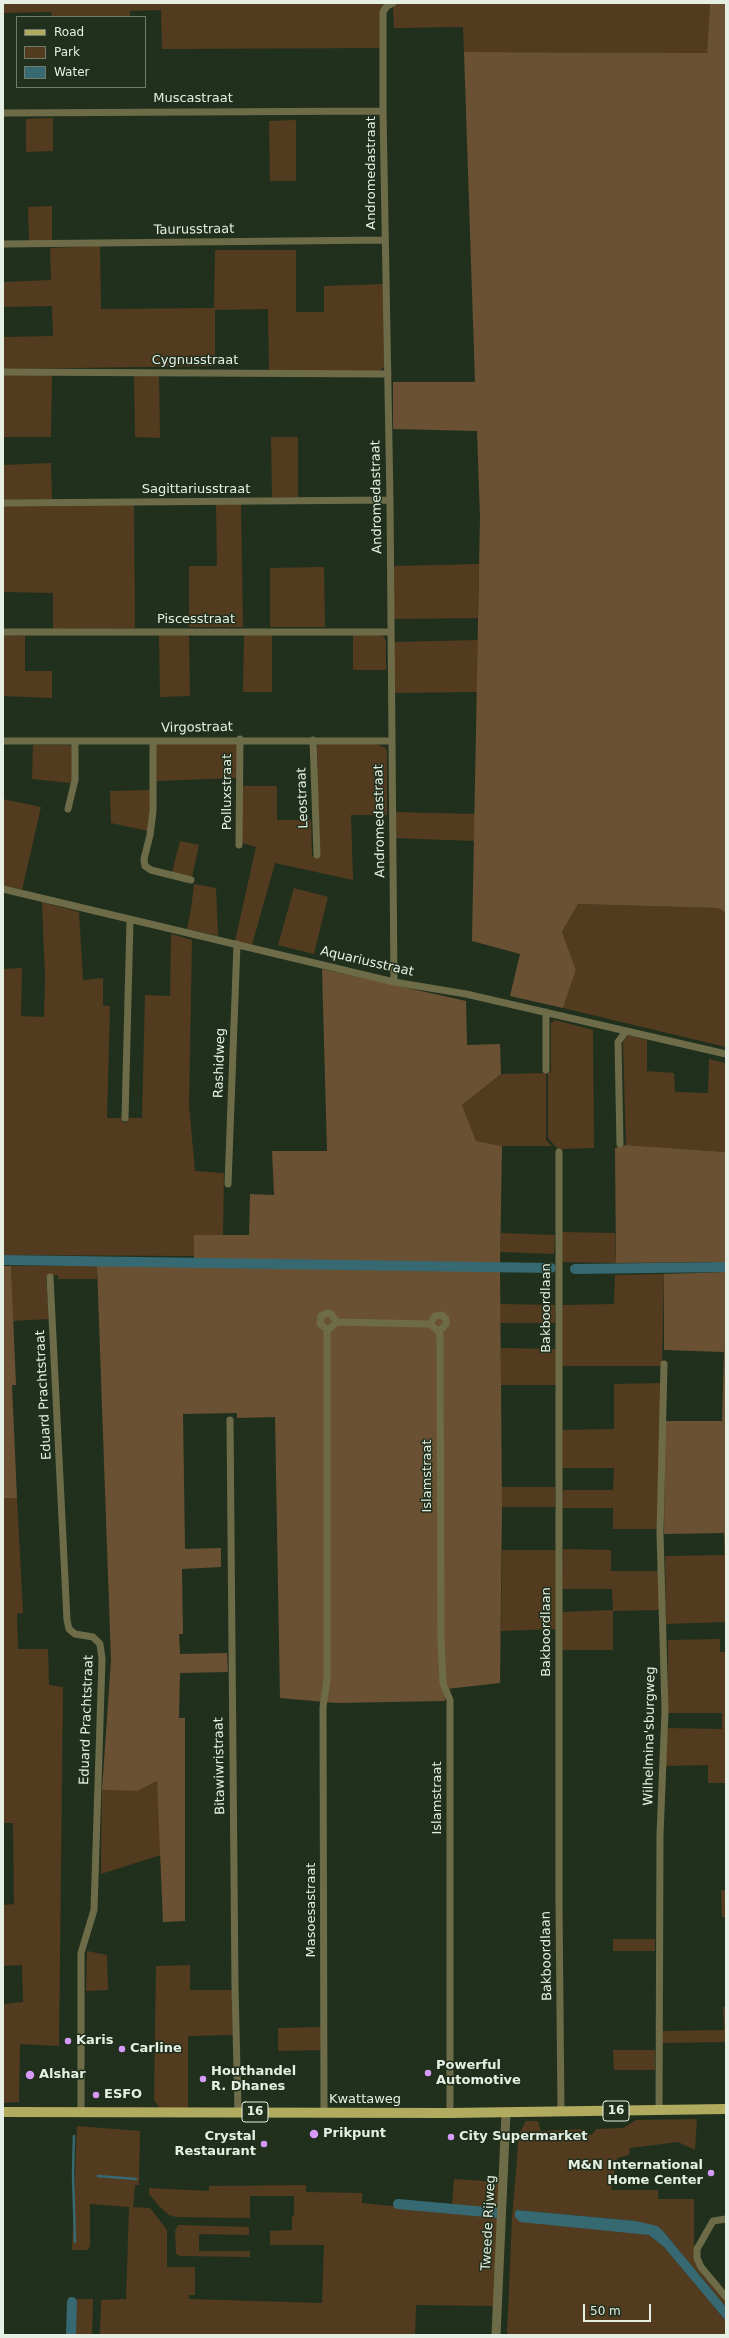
<!DOCTYPE html>
<style>
body{margin:0}
#map{position:relative;width:729px;height:2338px;overflow:hidden;background:#21301d;font-family:"DejaVu Sans",sans-serif}
canvas{display:block}
.frame{position:absolute;inset:0;border:4px solid #e5efe3;pointer-events:none}
.legend{position:absolute;left:16px;top:16px;width:130px;height:72px;box-sizing:border-box;background:#21301d;border:1px solid #6f7c6c;margin:0;padding:5px 7px;list-style:none;font-size:12px;color:#e5efe3}
.legend li{display:flex;align-items:center;gap:8px;height:20px}
.legend b{width:20px;border:1px solid #6f7c6c}
.scale{position:absolute;left:583px;top:2304px;width:68px;height:18px;box-sizing:border-box;border:2px solid #e5efe3;border-top:0;padding-left:5px;font-size:12px;line-height:14px;white-space:nowrap;color:#e5efe3;-webkit-text-stroke:3px #21301d;paint-order:stroke}
</style>
<div id="map">
<canvas width="729" height="2338"></canvas>
<div class="frame"></div>
<ul class="legend">
<li><b style="height:5px;background:#b1ab5f"></b>Road</li>
<li><b style="height:11px;background:#533b1f"></b>Park</li>
<li><b style="height:11px;background:#366971"></b>Water</li>
</ul>
<div class="scale">50 m</div>
</div>
<script>
const ctx = document.querySelector('canvas').getContext('2d');
ctx.lineJoin = 'round';
function paint(path, color) {
  ctx.fillStyle = color;
  ctx.fill(path, 'evenodd');
}
function poly(rows) {
  const path = new Path2D();
  for (const r of rows) {
    path.moveTo(r[0], r[1]);
    for (let i = 2; i < r.length; i += 2) path.lineTo(r[i], r[i + 1]);
  }
  return path;
}
function trace(path, color, width, dash) {
  ctx.strokeStyle = color;
  ctx.lineWidth = width;
  ctx.lineCap = dash ? 'butt' : 'round';
  ctx.setLineDash(dash || []);
  ctx.stroke(path);
}
function write(font, color, halo, rows, align = 'center') {
  ctx.font = font + ' "DejaVu Sans",sans-serif';
  ctx.lineWidth = 3;
  ctx.setLineDash([]);
  ctx.textBaseline = 'middle';
  ctx.strokeStyle = halo;
  ctx.fillStyle = color;
  for (const [text, x, y, turn = 0] of rows) {
    ctx.save();
    ctx.translate(x, y);
    ctx.rotate((+turn || 0) * Math.PI / 180);
    ctx.textAlign = isNaN(turn) ? turn : align;
    if (halo) ctx.strokeText(text, 0, 0);
    ctx.fillText(text, 0, 0);
    ctx.restore();
  }
}
const green = poly([
 [3,3,710,3,707,53,464,52,463,27,394,28,393,7,384,7,384,48,162,49,161,10,130,11,130,17,52,17,51,12,3,13],
 [53,118,53,151,26,152,26,119],
 [296,120,296,181,270,181,269,121],
 [52,206,52,241,29,242,28,207],
 [100,246,101,309,214,308,215,250,296,250,296,312,324,312,324,286,385,284,384,367,379,371,269,373,268,309,215,310,215,366,3,369,3,337,53,336,52,306,3,307,3,282,51,280,50,248],
 [3,374,52,374,51,437,3,437],
 [134,374,159,374,160,438,135,437],
 [271,437,298,437,298,497,272,497],
 [51,463,52,499,3,500,3,465],
 [134,504,135,628,53,629,53,593,3,592,3,505],
 [216,504,241,504,243,627,189,627,189,566,217,566],
 [479,564,478,618,393,619,393,566],
 [324,567,325,627,270,627,270,568],
 [189,634,190,696,160,697,159,635],
 [244,634,272,634,272,692,243,692],
 [382,634,386,641,386,670,353,670,353,635],
 [3,635,25,636,25,671,52,671,52,698,3,696],
 [478,640,477,692,394,693,394,642],
 [321,743,375,743,385,748,387,751,387,815,351,815,353,880,275,863,252,945,235,941,256,847,242,843,242,786,277,786,277,820,311,820,312,856,319,857,317,746],
 [156,744,237,744,237,778,155,781],
 [33,745,69,745,72,746,73,778,70,783,32,779],
 [151,790,148,831,111,823,110,791],
 [3,799,41,807,22,890,3,886],
 [394,812,475,814,474,841,394,838],
 [180,841,199,845,192,877,172,872],
 [194,884,216,888,218,936,187,929,191,909],
 [294,888,328,897,314,954,278,945],
 [42,902,79,912,83,980,103,978,103,1006,110,1006,107,1118,123,1118,122,1122,127,1123,127,1118,142,1118,145,995,170,996,171,934,192,940,189,1106,195,1171,224,1173,223,1235,194,1235,194,1256,3,1255,3,969,22,968,21,1016,44,1017,45,978],
 [578,904,718,908,726,913,726,1047,563,1008,576,970,562,932],
 [555,1020,593,1030,594,1148,558,1149,548,1138,548,1073,551,1072,551,1023],
 [627,1035,647,1040,647,1071,674,1073,675,1092,708,1093,709,1059,726,1063,726,1152,626,1145,623,1043],
 [546,1073,546,1140,552,1146,502,1146,476,1141,462,1105,501,1074],
 [562,1232,615,1233,616,1263,562,1262],
 [501,1233,555,1235,554,1254,500,1252],
 [11,1266,97,1266,97,1279,58,1279,58,1275,46,1276,49,1319,13,1321],
 [664,1274,662,1366,562,1366,562,1305,614,1304,615,1275],
 [500,1304,555,1305,555,1323,500,1323],
 [501,1348,556,1349,556,1385,501,1385],
 [662,1383,659,1529,613,1529,613,1508,562,1508,563,1490,613,1490,614,1468,561,1468,561,1430,614,1429,614,1384],
 [502,1487,555,1487,555,1507,502,1507],
 [3,1498,17,1498,23,1613,17,1614,18,1649,48,1649,49,1685,63,1687,59,2046,20,2044,19,2102,3,2103,3,2004,23,2002,22,1965,3,1966,3,1905,14,1904,13,1823,3,1823],
 [563,1549,611,1550,611,1571,659,1571,659,1610,613,1611,613,1650,562,1650,562,1612,613,1610,612,1589,562,1589],
 [502,1550,556,1550,556,1629,501,1631],
 [725,1555,726,1622,666,1624,665,1556],
 [720,1639,720,1652,726,1652,726,1783,708,1783,708,1765,665,1766,667,1728,722,1729,722,1713,668,1713,668,1640],
 [157,1781,161,1855,101,1874,102,1790,137,1791],
 [721,1890,726,1890,726,1917,722,1917],
 [613,1939,655,1939,655,1951,613,1951],
 [87,1951,107,1955,108,1990,86,1991],
 [190,1965,190,1990,232,1990,233,2035,188,2036,188,2110,161,2110,154,2100,156,1966],
 [723,2007,726,2007,726,2042,662,2043,662,2031,724,2030],
 [324,2027,324,2050,278,2051,278,2028],
 [613,2050,655,2050,655,2070,614,2070],
 [697,2119,695,2150,678,2142,630,2148,629,2155,617,2158,611,2190,658,2190,658,2199,694,2199,694,2255,726,2300,726,2307,663,2231,636,2221,517,2210,515,2212,649,2235,664,2247,726,2321,726,2335,507,2335,512,2219,519,2134,526,2121,538,2121,541,2131,581,2129,586,2135,592,2135,596,2129,623,2128,636,2120],
 [77,2126,140,2131,139,2185,135,2185,133,2207,150,2208,167,2230,167,2267,195,2267,195,2295,189,2295,189,2299,322,2303,324,2245,270,2245,270,2231,292,2230,292,2217,294,2216,294,2196,250,2196,250,2218,176,2217,169,2215,159,2206,149,2194,149,2188,209,2191,209,2186,306,2185,306,2192,362,2193,362,2203,501,2217,495,2306,416,2305,415,2335,100,2335,101,2300,126,2299,129,2207,90,2204,90,2245,88,2250,72,2250],
 [454,2179,502,2182,501,2209,452,2205],
 [178,2225,249,2227,249,2235,199,2234,199,2251,250,2251,250,2257,180,2256,176,2254,175,2231],
 [69,2299,93,2299,92,2335,67,2335]
]);
const forest = poly([
 [710,3,726,3,726,913,718,908,578,904,562,932,576,970,563,1008,510,996,520,954,472,941,480,517,477,431,393,429,393,382,475,382,464,52,707,53],
 [322,969,466,1001,467,1045,500,1044,501,1074,462,1105,476,1141,502,1146,500,1266,502,1507,500,1683,446,1689,445,1701,336,1703,280,1698,275,1417,237,1418,237,1413,183,1414,185,1549,221,1548,221,1567,182,1569,183,1634,179,1634,180,1654,227,1653,228,1672,180,1673,179,1718,185,1718,185,1921,163,1922,157,1781,137,1791,102,1790,111,1660,97,1266,194,1265,194,1235,249,1235,250,1194,274,1195,272,1151,327,1151],
 [626,1145,726,1152,726,1262,616,1263,615,1148],
 [3,1266,11,1266,16,1385,12,1385,17,1498,3,1498],
 [726,1272,726,1605,724,1533,664,1534,665,1421,722,1421,724,1352,664,1350,664,1274]
]);
const water = poly([
 [517,2210,636,2221,657,2226,663,2231,726,2307,726,2321,664,2247,649,2235,520,2222,515,2217,515,2212]
]);
const stream = poly([
 [74,2136,73,2174,75,2242],
 [98,2176,136,2179]
]);
const canal = poly([
 [3,1260,551,1268],
 [575,1269,726,1267],
 [398,2204,497,2213],
 [71,2335,72,2302]
]);
const minor = poly([
 [393,3,387,6,383,12,383,111,390,500,394,982],
 [3,113,383,111],
 [3,244,384,240],
 [3,372,388,374],
 [3,503,390,500],
 [3,632,390,632],
 [313,740,317,855],
 [3,741,391,741],
 [153,741,153,811,150,835,144,859,145,866,151,870,191,880],
 [68,809,75,780,75,742],
 [239,845,240,739],
 [3,889,394,982,466,994,726,1054],
 [546,1012,546,1070],
 [125,1118,130,920],
 [620,1144,618,1042,626,1031],
 [559,1152,559,1904,561,2112],
 [228,1184,237,944],
 [50,1277,67,1620,69,1629,75,1634,93,1637,100,1644,102,1659,94,1910,81,1953,81,2111],
 [430,1324,435,1316,442,1315,446,1319,446,1324,439,1332],
 [328,1330,320,1324,321,1316,327,1313,331,1314,337,1322],
 [230,1420,235,1987,238,2111],
 [659,2110,660,1835,665,1711,660,1533,664,1364],
 [324,2113,323,1707,327,1680,327,1333,328,1330,337,1322,430,1324,439,1332,440,1335,441,1642,443,1683,450,1700,450,2113],
 [726,2219,713,2221,697,2249,697,2258,701,2267,726,2297]
]);
const tertiary = poly([
 [496,2335,506,2113]
]);
const primary = poly([
 [3,2112,450,2113,726,2109]
]);
const markers = [
 [68,2041,4,"#d89af8"],
 [122,2049,4,"#d89af8"],
 [428,2073,4,"#d89af8"],
 [30,2075,5,"#d89af8"],
 [203,2079,4,"#d89af8"],
 [96,2095,4,"#d89af8"],
 [314,2134,5,"#d89af8"],
 [451,2137,4,"#d89af8"],
 [264,2144,4,"#d89af8"],
 [711,2173,4,"#d89af8"]
];
const shields = [
 [616,2111,26],
 [255,2112,26]
];
const shieldNames = [
 ["16",616,2111],
 ["16",255,2112]
];
const streetNames = [
 ["Muscastraat",193,99],
 ["Andromedastraat",372,173,-90],
 ["Taurusstraat",194,230,-1],
 ["Cygnusstraat",195,361],
 ["Sagittariusstraat",196,490],
 ["Andromedastraat",377,497,-91],
 ["Piscesstraat",196,620],
 ["Virgostraat",197,728,-1],
 ["Polluxstraat",228,792,-90],
 ["Leostraat",303,798,-92],
 ["Andromedastraat",380,821,-91],
 ["Aquariusstraat",367,962,13],
 ["Rashidweg",220,1063,-88],
 ["Bakboordlaan",547,1308,-90],
 ["Eduard Prachtstraat",44,1395,-93],
 ["Islamstraat",428,1476,-90],
 ["Bakboordlaan",547,1632,-90],
 ["Eduard Prachtstraat",87,1720,-88],
 ["Wilhelmina'sburgweg",650,1736,-89],
 ["Bitawiwristraat",220,1766,-91],
 ["Islamstraat",438,1798,-90],
 ["Masoesastraat",312,1910,-90],
 ["Bakboordlaan",547,1956,-91],
 ["Kwattaweg",365,2100],
 ["Tweede Rijweg",489,2223,-87]
];
const poiNames = [
 ["Karis",76,2041],
 ["Carline",130,2049],
 ["Powerful",436,2066],
 ["Automotive",436,2081],
 ["Houthandel",211,2072],
 ["R. Dhanes",211,2087],
 ["Alshar",39,2075],
 ["ESFO",104,2095],
 ["Prikpunt",323,2134],
 ["Crystal",256,2137,"right"],
 ["Restaurant",256,2152,"right"],
 ["City Supermarket",459,2137],
 ["M&N International",703,2166,"right"],
 ["Home Center",703,2181,"right"]
];
paint(green, '#533b1f');
paint(forest, '#6a5133');
paint(water, '#366971');
trace(stream, '#366971', 2.5);
trace(canal, '#366971', 10);
trace(minor, '#6e6c48', 7);
trace(tertiary, '#6e6c48', 9);
trace(primary, '#b1ab5f', 10);
for (const [x, y, r, color] of markers) {
  const dot = new Path2D();
  dot.arc(x, y, r, 0, 2 * Math.PI);
  ctx.fillStyle = color;
  ctx.fill(dot);
  trace(dot, '#21301d', 1.5);
}
for (const [x, y, w] of shields) {
  const box = new Path2D();
  box.roundRect(x - w / 2, y - 10, w, 20, 3);
  ctx.fillStyle = '#21301d';
  ctx.fill(box);
  trace(box, '#e5efe3', 1);
}
write('bold 12px', '#e5efe3', null, shieldNames);
write('13px', '#e5efe3', '#21301d', streetNames);
write('bold 13px', '#e5efe3', '#21301d', poiNames, 'left');
</script>
